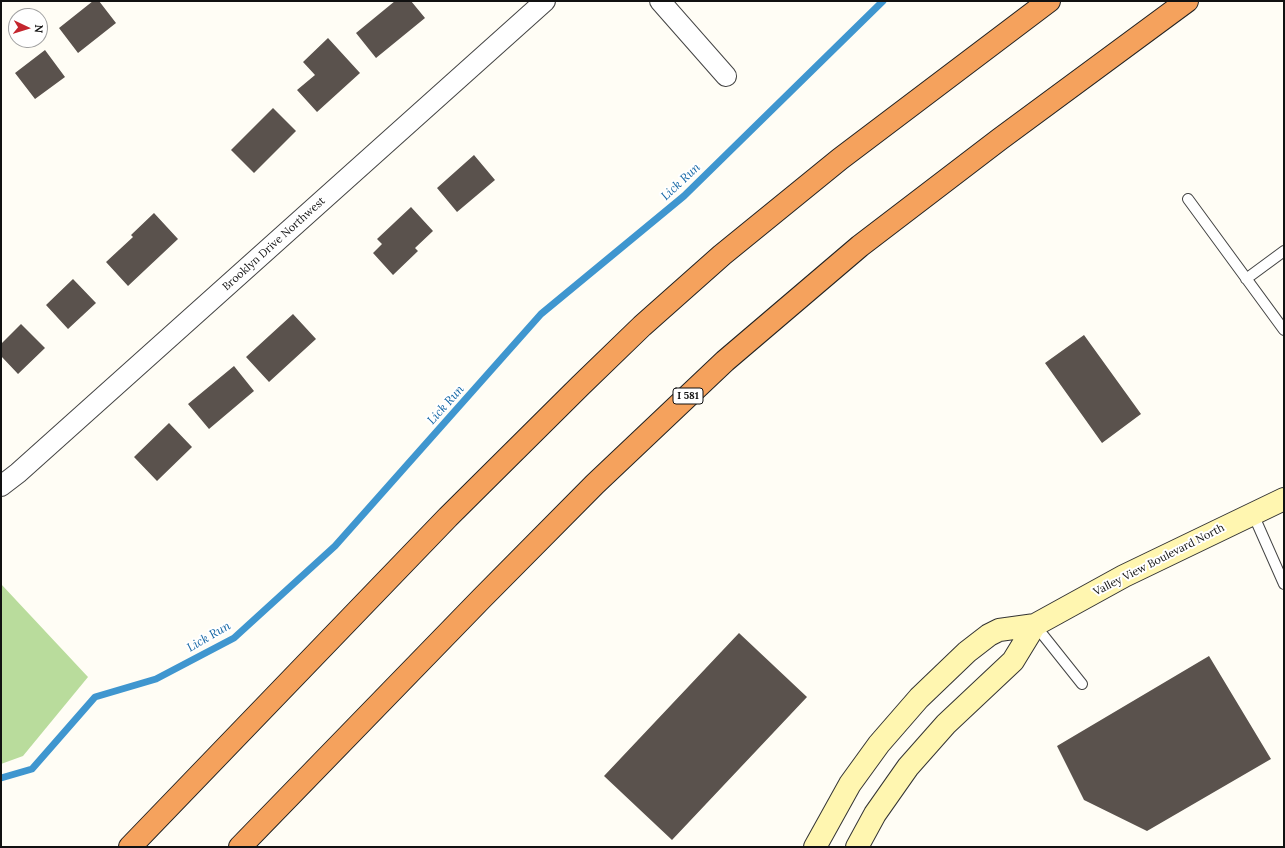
<!DOCTYPE html>
<style>
body{margin:0}
#map{position:relative;width:1285px;height:848px;overflow:hidden;background:#fffdf5;font-family:Lora,serif}
canvas{display:block}
.frame{position:absolute;inset:0;border:2px solid #111;pointer-events:none}
.north{position:absolute;left:8px;top:8px;width:40px;height:40px;box-sizing:border-box;background:#fff;border:1px solid #a0a0a0;border-radius:50%;rotate:94deg;font-size:11px;font-weight:700;line-height:16px;text-align:center;color:#111}
.north::after{content:'';display:block;margin:auto;width:14px;height:18px;background:#c4262e;clip-path:polygon(50% 0,100% 100%,50% 72%,0 100%)}
</style>
<div id="map">
<canvas width="1285" height="848"></canvas>
<div class="frame"></div>
<div class="north">N</div>
</div>
<script>
const ctx = document.querySelector('canvas').getContext('2d');
ctx.lineJoin = 'round';
function paint(path, color) {
  ctx.fillStyle = color;
  ctx.fill(path, 'evenodd');
}
function poly(rows) {
  const path = new Path2D();
  for (const r of rows) {
    path.moveTo(r[0], r[1]);
    for (let i = 2; i < r.length; i += 2) path.lineTo(r[i], r[i + 1]);
  }
  return path;
}
function trace(path, color, width, dash) {
  ctx.strokeStyle = color;
  ctx.lineWidth = width;
  ctx.lineCap = dash ? 'butt' : 'round';
  ctx.setLineDash(dash || []);
  ctx.stroke(path);
}
function write(font, color, halo, rows, align = 'center') {
  ctx.font = font + ' Lora,serif';
  ctx.lineWidth = 4;
  ctx.setLineDash([]);
  ctx.textBaseline = 'middle';
  ctx.strokeStyle = halo;
  ctx.fillStyle = color;
  for (const [text, x, y, turn = 0] of rows) {
    ctx.save();
    ctx.translate(x, y);
    ctx.rotate((+turn || 0) * Math.PI / 180);
    ctx.textAlign = isNaN(turn) ? turn : align;
    if (halo) ctx.strokeText(text, 0, 0);
    ctx.fillText(text, 0, 0);
    ctx.restore();
  }
}
const forest = poly([
 [1,584,88,677,23,756,1,764]
]);
const stream = poly([
 [1,778,32,769,95,697,156,679,234,638,335,546,541,314,684,196,883,1]
]);
const building = poly([
 [93,1,99,1,116,23,78,53,59,28],
 [395,1,411,1,425,18,376,58,356,33],
 [328,38,360,73,317,112,297,90,315,75,303,62],
 [45,50,65,77,35,99,15,73],
 [273,108,296,131,254,173,231,150],
 [474,155,495,180,457,212,437,188],
 [411,207,433,231,415,248,418,251,393,275,373,253,382,244,377,239],
 [154,213,178,239,128,286,106,262,133,237,131,235],
 [73,279,96,303,68,329,46,305],
 [293,314,316,339,269,382,246,357],
 [21,324,45,348,18,374,1,356,1,344],
 [1084,335,1141,414,1102,443,1045,363],
 [234,366,254,391,209,429,188,404],
 [169,423,192,447,157,481,134,457],
 [739,633,807,697,672,840,604,776],
 [1209,656,1271,759,1147,831,1084,800,1057,746]
]);
const lane = poly([
 [1188,199,1284,330],
 [1246,279,1284,251],
 [1253,514,1284,584],
 [1035,625,1082,684]
]);
const street = poly([
 [660,1,726,76],
 [1,486,18,473,545,1]
]);
const secondary = poly([
 [815,847,850,784,879,744,919,698,967,652,989,635,999,630,1035,625,1124,576,1284,499],
 [857,847,875,814,908,767,946,724,1013,661,1035,625]
]);
const highway = poly([
 [130,847,448,517,580,386,642,326,722,255,840,159,1049,1],
 [240,847,482,598,595,484,725,361,860,246,1000,139,1187,1]
]);
const shields = [
 [688,396,30]
];
const shieldNames = [
 ["I 581",688,396]
];
const streetNames = [
 ["Brooklyn Drive Northwest",274,244,-42],
 ["Valley View Boulevard North",1159,560,-27]
];
const waterNames = [
 ["Lick Run",681,182,-43],
 ["Lick Run",446,405,-48],
 ["Lick Run",209,637,-30]
];
paint(forest, '#b9dc9c');
trace(stream, '#3f96cf', 7);
paint(building, '#5a524d');
trace(lane, '#444', 12);
trace(street, '#444', 22);
trace(secondary, '#333', 24);
trace(highway, '#222', 24);
trace(lane, '#fff', 10);
trace(street, '#fff', 20);
trace(secondary, '#fff6b0', 22);
trace(highway, '#f5a25d', 22);
for (const [x, y, w] of shields) {
  const box = new Path2D();
  box.roundRect(x - w / 2, y - 8, w, 16, 3);
  ctx.fillStyle = '#fff';
  ctx.fill(box);
  trace(box, '#111', 1);
}
write('bold 10px', '#111', null, shieldNames);
write('11px', '#111', '#fff', streetNames);
write('italic 12px', '#1768a6', '#fff', waterNames);
</script>
